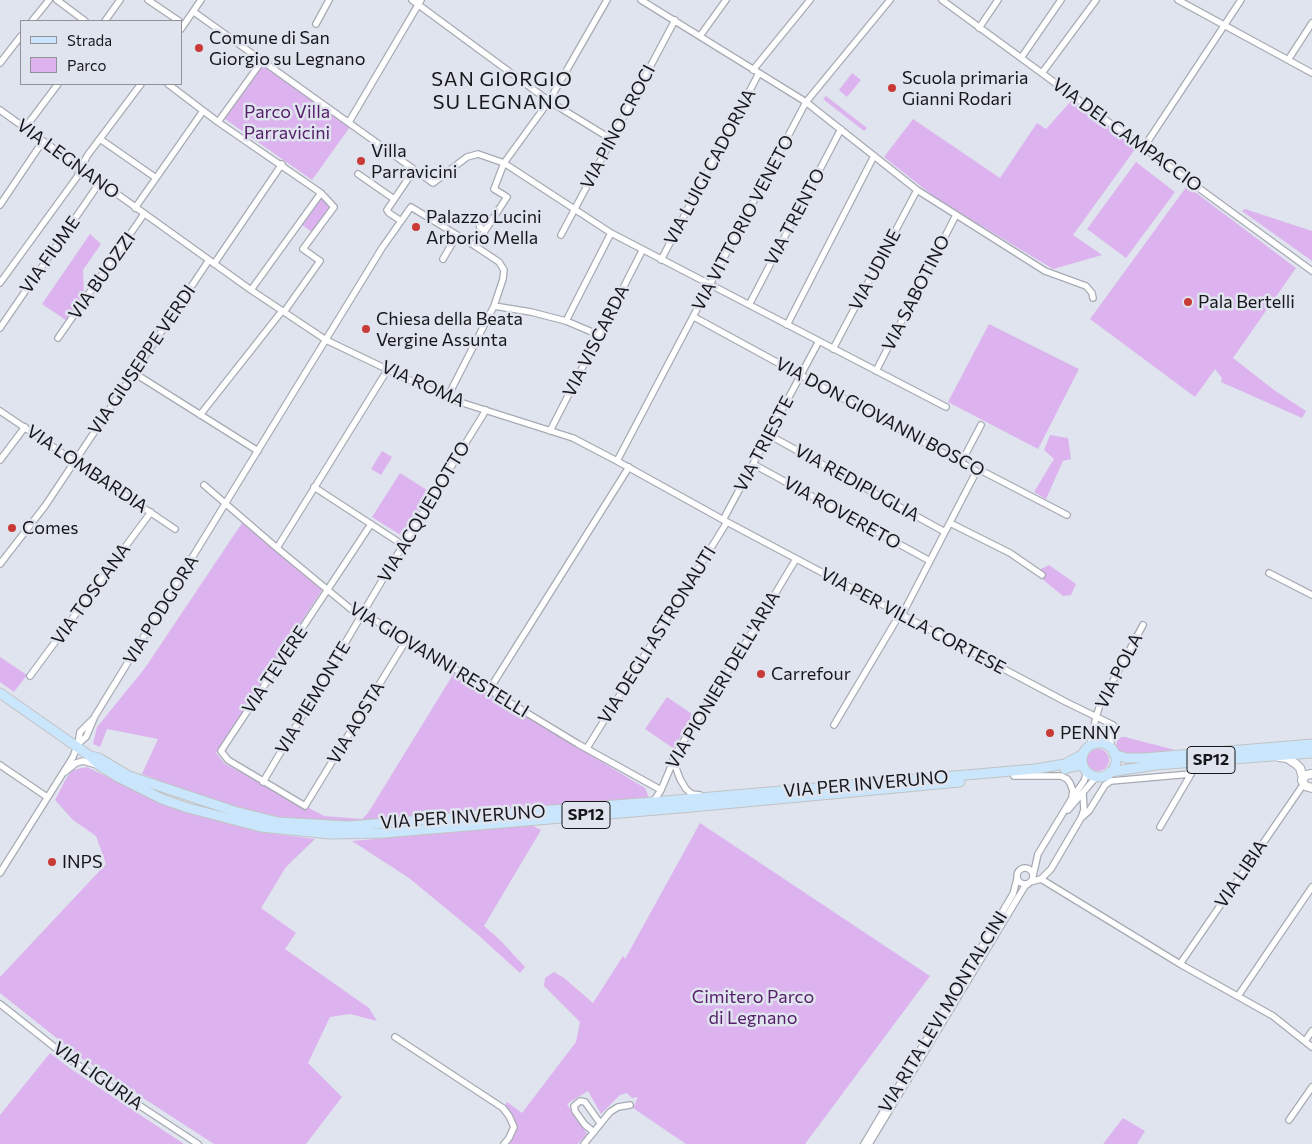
<!DOCTYPE html>
<style>
body{margin:0}
#map{position:relative;width:1312px;height:1144px;overflow:hidden;background:#e0e4ee;font-family:Commissioner,sans-serif}
canvas{display:block}
.legend{position:absolute;left:20px;top:20px;width:162px;height:65px;box-sizing:border-box;background:#e0e4ee;border:1px solid #8f9299;margin:0;padding:6px 9px;list-style:none;font-size:15px;color:#16171a}
.legend li{display:flex;align-items:center;gap:10px;height:25px}
.legend b{width:25px;border:1px solid #8f9299}
</style>
<div id="map">
<canvas width="1312" height="1144"></canvas>
<ul class="legend">
<li><b style="height:6px;background:#cae6fd"></b>Strada</li>
<li><b style="height:14px;background:#dcb3ee"></b>Parco</li>
</ul>
</div>
<script>
const ctx = document.querySelector('canvas').getContext('2d');
ctx.lineJoin = 'round';
function paint(path, color) {
  ctx.fillStyle = color;
  ctx.fill(path, 'evenodd');
}
function poly(rows) {
  const path = new Path2D();
  for (const r of rows) {
    if (r.length === 3) {
      path.moveTo(r[0] + r[2], r[1]);
      path.arc(r[0], r[1], r[2], 0, 2 * Math.PI);
      continue;
    }
    path.moveTo(r[0], r[1]);
    for (let i = 2; i < r.length; i += 2) path.lineTo(r[i], r[i + 1]);
  }
  return path;
}
function trace(path, color, width, dash) {
  ctx.strokeStyle = color;
  ctx.lineWidth = width;
  ctx.lineCap = dash ? 'butt' : 'round';
  ctx.setLineDash(dash || []);
  ctx.stroke(path);
}
function write(font, color, halo, rows, align = 'center') {
  ctx.font = font + ' Commissioner,sans-serif';
  ctx.lineWidth = 5;
  ctx.setLineDash([]);
  ctx.textBaseline = 'middle';
  ctx.strokeStyle = halo;
  ctx.fillStyle = color;
  for (const [text, x, y, turn = 0] of rows) {
    ctx.save();
    ctx.translate(x, y);
    ctx.rotate((+turn || 0) * Math.PI / 180);
    ctx.textAlign = isNaN(turn) ? turn : align;
    if (halo) ctx.strokeText(text, 0, 0);
    ctx.fillText(text, 0, 0);
    ctx.restore();
  }
}
const green = poly([
 [262,65,350,127,312,180,225,119],
 [852,73,861,80,847,97,839,90],
 [826,96,867,128,864,131,823,99],
 [1072,100,1136,148,1073,235,1102,255,1053,269,937,199,884,157,913,119,1000,178,1037,123,1046,129],
 [1136,162,1175,192,1126,258,1087,229],
 [1187,186,1296,268,1233,358,1274,390,1306,411,1302,418,1221,382,1222,378,1215,369,1195,397,1090,319],
 [321,195,333,207,313,233,301,224],
 [1245,209,1312,231,1312,261,1242,211],
 [90,234,101,244,83,270,84,296,67,321,42,304],
 [989,324,1079,369,1038,449,948,402],
 [1050,435,1068,438,1071,459,1063,461,1046,499,1034,492,1054,459,1044,450],
 [382,451,392,457,381,475,371,469],
 [400,473,430,492,402,536,372,517],
 [242,523,322,590,216,753,225,764,324,816,362,819,368,813,454,673,645,788,649,798,347,822,279,817,225,805,142,774,158,739,107,729,100,747,93,744,97,727,145,668],
 [1049,565,1076,584,1071,595,1063,596,1041,578,1041,569],
 [0,657,27,675,14,692,0,682],
 [667,697,695,716,673,748,645,729],
 [1122,737,1125,737,1183,752,1132,755,1121,752,1118,750,1116,745,1117,740],
 [1098,760,11],
 [87,767,154,800,201,816,260,832,315,839,286,867,261,908,296,933,285,949,369,1008,377,1021,350,1014,330,1017,308,1063,342,1097,306,1144,214,1144,83,1059,0,993,0,977,106,864,96,836,73,820,55,800,67,777,73,770],
 [700,823,930,976,805,1144,686,1144,633,1108,638,1097,632,1098,627,1093,620,1095,601,1114,588,1091,567,1104,587,1134,578,1144,507,1144,515,1123,513,1116,505,1106,507,1102,522,1113,576,1042,580,1022,544,986,545,978,554,972,564,978,593,1003,623,956,625,959],
 [531,825,541,830,484,926,500,940,525,967,520,973,477,934,409,878,352,841],
 [50,1053,71,1069,184,1144,0,1144,0,1115],
 [1123,1118,1145,1131,1137,1144,1103,1144]
]);
const minor = poly([
 [57,0,85,21],
 [148,0,179,21],
 [412,0,549,101,611,139],
 [641,0,806,102,917,190,1045,271,1086,286,1092,293,1093,298],
 [942,0,1312,271],
 [1178,0,1312,73],
 [194,12,433,183,467,157,478,154,504,163,611,233,946,407],
 [32,21,49,0],
 [105,21,120,0],
 [316,24,329,0],
 [979,28,998,0],
 [181,29,201,0],
 [700,36,726,0],
 [1021,58,1061,0],
 [1288,60,1312,23],
 [0,63,21,36],
 [753,70,810,0],
 [1042,73,1096,0],
 [168,84,218,122,321,193,334,207,303,249,320,261,284,312],
 [0,110,251,290,326,340,447,398,573,438,617,461,727,522,1066,702,1113,725,1110,748],
 [218,122,262,61],
 [349,122,421,0],
 [25,128,58,84],
 [100,139,156,178],
 [1144,147,1241,0],
 [358,174,394,199],
 [0,205,43,141],
 [135,208,203,111],
 [401,221,389,213,387,210,414,170],
 [485,230,480,228,479,223,484,221,488,225],
 [561,235,675,20],
 [475,246,507,197,494,189,504,163,549,101,607,0],
 [443,259,457,235],
 [661,260,759,73],
 [214,264,282,164],
 [0,283,77,177,87,156,141,84],
 [251,290,321,193],
 [749,305,841,129],
 [494,306,531,312,566,321,599,335],
 [694,317,978,472,984,472,1067,515],
 [566,321,611,233],
 [787,325,874,156],
 [0,328,100,182],
 [58,338,144,214],
 [833,349,917,190],
 [876,371,956,215],
 [134,373,258,451],
 [0,411,175,529],
 [200,415,282,311],
 [550,431,642,251],
 [769,435,945,532],
 [0,460,25,427],
 [617,461,806,102,890,0],
 [961,463,981,425],
 [753,464,930,561],
 [204,485,277,548,358,615,366,615,578,744,661,790],
 [314,487,403,545],
 [723,520,819,341],
 [950,523,1010,553,1042,575],
 [371,524,221,751,228,760,305,806,407,639],
 [277,548,388,369],
 [0,564,45,506,209,260],
 [1269,573,1312,595],
 [902,615,974,476,978,472],
 [30,676,151,512],
 [489,690,629,467],
 [834,725,900,614],
 [1093,736,1113,725],
 [78,744,86,737,95,716,382,248,411,207,475,246,499,262,504,270,503,279,494,306,447,398],
 [1090,745,1096,717,1100,705,1143,625],
 [587,748,727,522],
 [673,760,680,779,686,789,692,794,700,795],
 [0,765,47,797],
 [65,772,76,763,83,761,97,765],
 [1014,776,1061,776,1067,779,1070,783,1073,791,1072,796],
 [263,782,403,545,486,410],
 [653,802,661,790,678,750,748,639,796,559],
 [1068,810,1097,776],
 [1081,818,1089,811,1105,785,1111,781,1191,774],
 [1160,827,1191,774,1195,762],
 [1025,876,8],
 [0,873,73,757,78,744,80,732,94,718],
 [1033,876,1038,854,1072,798,1084,781,1087,772],
 [1041,879,1180,964,1273,1016,1312,1047],
 [1030,882,1041,879,1051,869,1081,818,1084,810,1083,793],
 [1180,964,1303,785],
 [1238,996,1312,887],
 [0,1004,72,1061,198,1144],
 [395,1037,503,1108,509,1116,514,1127,509,1138,504,1144],
 [1305,1041,1312,1031],
 [1289,1120,1312,1087],
 [594,1132,585,1125,575,1111,574,1106,580,1101,585,1102,600,1123],
 [584,1144,610,1112,618,1107,630,1105],
 [864,1144,1013,894,1017,879],
 [869,1144,1025,886,1028,884]
]);
const tertiary = poly([
 [1279,757,1287,758,1296,764,1300,768,1303,778],
 [1312,774,1306,775,1302,780,1305,786,1312,788]
]);
const primary = poly([
 [0,693,77,747,90,756,99,758,129,776,234,811,278,822,348,826,653,802,1035,769,1065,764,1083,754],
 [1099,760,17],
 [1114,754,1126,758,1144,758,1312,744],
 [90,756,100,766,118,777,162,799,188,808,261,827,330,834,384,833,692,807,960,782],
 [1065,769,1075,766,1083,766],
 [1110,772,1156,765,1312,753]
]);
const markers = [
 [199,48,5,"#c93b35"],
 [892,88,5,"#c93b35"],
 [361,161,5,"#c93b35"],
 [416,227,5,"#c93b35"],
 [1188,302,5,"#c93b35"],
 [366,329,5,"#c93b35"],
 [12,528,5,"#c93b35"],
 [761,674,5,"#c93b35"],
 [1050,733,5,"#c93b35"],
 [52,862,5,"#c93b35"]
];
const shields = [
 [1211,760,48],
 [586,815,48]
];
const shieldNames = [
 ["SP12",1211,760],
 ["SP12",586,815]
];
const poiNames = [
 ["Comune di San",209,38],
 ["Giorgio su Legnano",209,59],
 ["Scuola primaria",902,78],
 ["Gianni Rodari",902,99],
 ["Villa",371,151],
 ["Parravicini",371,172],
 ["Palazzo Lucini",426,217],
 ["Arborio Mella",426,238],
 ["Pala Bertelli",1198,302],
 ["Chiesa della Beata",376,319],
 ["Vergine Assunta",376,340],
 ["Comes",22,528],
 ["Carrefour",771,674],
 ["PENNY",1060,733],
 ["INPS",62,862]
];
const parkNames = [
 ["Parco Villa",287,112],
 ["Parravicini",287,133],
 ["Cimitero Parco",753,997],
 ["di Legnano",753,1018]
];
const streetNames = [
 ["VIA PINO CROCI",618,127,-62],
 ["VIA DEL CAMPACCIO",1127,135,36],
 ["VIA LEGNANO",68,159,36],
 ["VIA LUIGI CADORNA",710,167,-62],
 ["VIA TRENTO",795,217,-62],
 ["VIA VITTORIO VENETO",743,223,-62],
 ["VIA FIUME",50,255,-55],
 ["VIA UDINE",875,270,-62],
 ["VIA BUOZZI",102,276,-55],
 ["VIA SABOTINO",916,293,-63],
 ["VIA VISCARDA",596,341,-63],
 ["VIA GIUSEPPE VERDI",142,360,-56],
 ["VIA ROMA",423,384,24],
 ["VIA DON GIOVANNI BOSCO",880,417,28],
 ["VIA TRIESTE",764,444,-62],
 ["VIA LOMBARDIA",87,469,34],
 ["VIA REDIPUGLIA",857,483,29],
 ["VIA ACQUEDOTTO",424,512,-59],
 ["VIA ROVERETO",842,513,29],
 ["VIA TOSCANA",91,594,-54],
 ["VIA PODGORA",161,610,-58],
 ["VIA PER VILLA CORTESE",913,621,28],
 ["VIA DEGLI ASTRONAUTI",657,635,-58],
 ["VIA GIOVANNI RESTELLI",439,660,31],
 ["VIA TEVERE",275,670,-56],
 ["VIA POLA",1119,671,-63],
 ["VIA PIONIERI DELL'ARIA",723,680,-59],
 ["VIA PIEMONTE",313,698,-59],
 ["VIA AOSTA",356,723,-59],
 ["VIA PER INVERUNO",866,784,-5],
 ["VIA PER INVERUNO",463,817,-4],
 ["VIA LIBIA",1241,874,-56],
 ["VIA RITA LEVI MONTALCINI",943,1012,-59],
 ["VIA LIGURIA",98,1076,35]
];
const quarterNames = [
 ["SAN GIORGIO",502,79],
 ["SU LEGNANO",502,102]
];
paint(green, '#dcb3ee');
trace(minor, '#a6aab3', 8);
trace(tertiary, '#a6aab3', 10);
trace(primary, '#c2c3c3', 11);
trace(minor, '#fff', 5.5);
trace(tertiary, '#fff', 8);
trace(primary, '#cae6fd', 9);
for (const [x, y, r, color] of markers) {
  const dot = new Path2D();
  dot.arc(x, y, r, 0, 2 * Math.PI);
  ctx.fillStyle = color;
  ctx.fill(dot);
  trace(dot, '#e0e4ee', 2);
}
for (const [x, y, w] of shields) {
  const box = new Path2D();
  box.roundRect(x - w / 2, y - 13.5, w, 27, 4);
  ctx.fillStyle = '#e0e4ee';
  ctx.fill(box);
  trace(box, '#16171a', 1);
}
write('bold 16px', '#16171a', null, shieldNames);
write('18px', '#16171a', '#e0e4ee', poiNames, 'left');
write('18px', '#56206b', '#e0e4ee', parkNames);
write('18px', '#16171a', '#e0e4ee', streetNames);
ctx.letterSpacing = '1px';
write('20px', '#16171a', '#e0e4ee', quarterNames);
ctx.letterSpacing = '0px';
</script>
